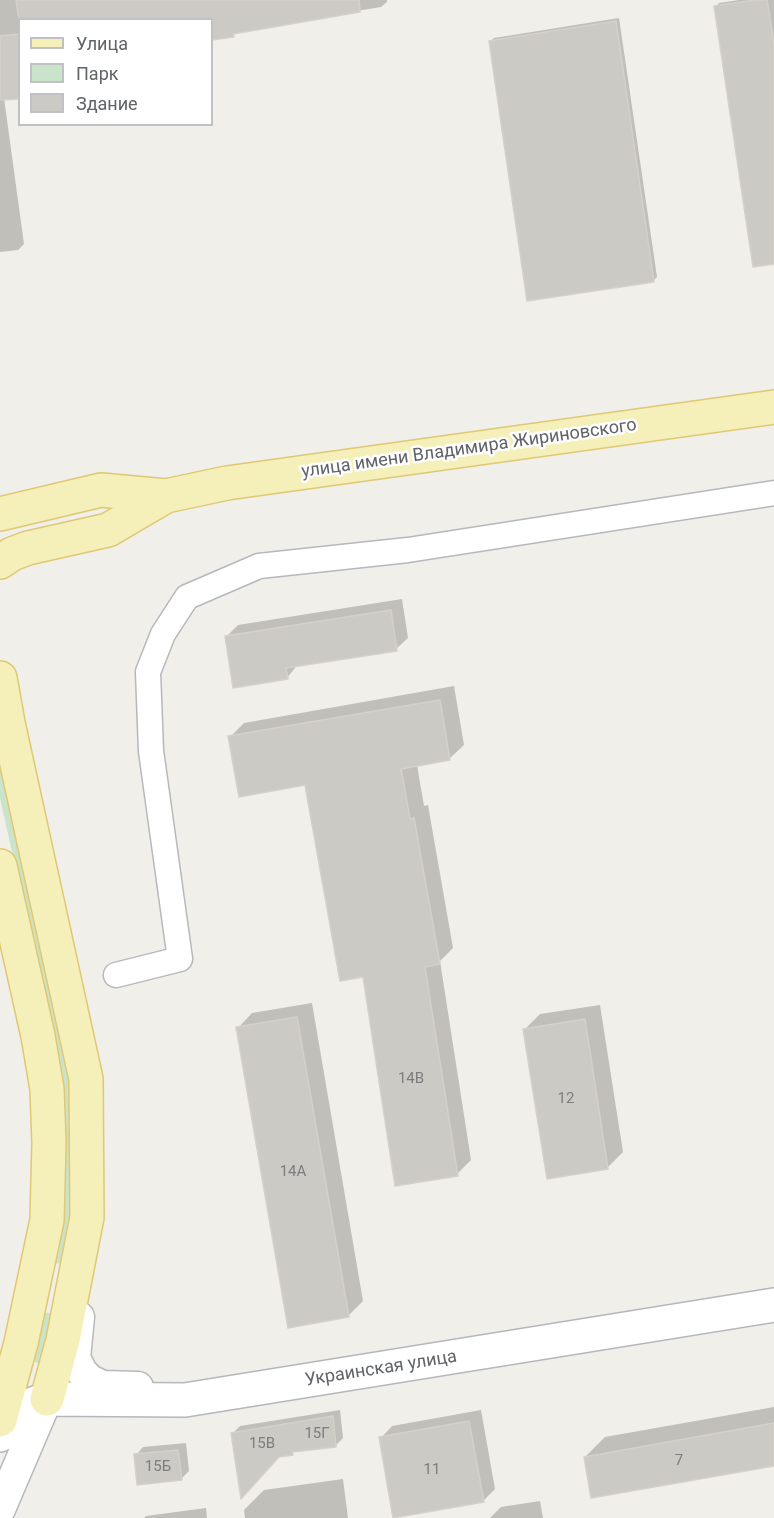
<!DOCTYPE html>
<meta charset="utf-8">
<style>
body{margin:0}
#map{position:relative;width:774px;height:1518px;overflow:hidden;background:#f0efe9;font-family:Roboto,sans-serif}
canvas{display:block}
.legend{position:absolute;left:18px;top:18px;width:195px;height:108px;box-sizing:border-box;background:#fff;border:2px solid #bfc1c2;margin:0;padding:8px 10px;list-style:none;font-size:18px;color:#606367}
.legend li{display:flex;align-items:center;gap:12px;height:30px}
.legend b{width:30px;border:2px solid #bfc1c2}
</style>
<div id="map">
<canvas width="774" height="1518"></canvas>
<ul class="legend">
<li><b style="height:8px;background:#f5efb9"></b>Улица</li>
<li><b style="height:16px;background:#c9e4cb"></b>Парк</li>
<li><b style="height:16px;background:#cbcac5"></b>Здание</li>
</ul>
</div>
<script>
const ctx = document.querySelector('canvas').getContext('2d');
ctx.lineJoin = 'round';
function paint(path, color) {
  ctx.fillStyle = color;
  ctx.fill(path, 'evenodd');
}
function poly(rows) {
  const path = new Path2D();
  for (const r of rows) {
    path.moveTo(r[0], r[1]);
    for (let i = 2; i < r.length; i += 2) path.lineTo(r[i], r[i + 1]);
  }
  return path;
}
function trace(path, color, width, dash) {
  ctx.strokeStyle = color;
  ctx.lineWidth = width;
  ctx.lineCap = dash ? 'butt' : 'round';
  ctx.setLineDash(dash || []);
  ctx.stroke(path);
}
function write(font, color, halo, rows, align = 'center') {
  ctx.font = font + ' Roboto,sans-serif';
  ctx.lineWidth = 5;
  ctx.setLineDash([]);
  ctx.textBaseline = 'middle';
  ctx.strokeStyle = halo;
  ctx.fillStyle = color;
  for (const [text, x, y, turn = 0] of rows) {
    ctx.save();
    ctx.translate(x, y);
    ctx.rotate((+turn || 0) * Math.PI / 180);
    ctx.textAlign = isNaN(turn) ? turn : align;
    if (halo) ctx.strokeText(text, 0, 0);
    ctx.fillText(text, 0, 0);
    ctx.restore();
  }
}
const green = poly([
 [0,747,69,1065,73,1202,63,1264,53,1263,60,1067,0,798],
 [43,1312,53,1314,41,1362,38,1363,33,1361]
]);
const shadow = poly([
 [0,0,387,0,387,2,381,7,237,31,233,35,212,38,212,20,20,20,20,66,0,68],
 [739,0,774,0,774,263,716,7,719,3],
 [619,18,657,277,653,281,490,42,494,38],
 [0,69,24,244,18,250,0,252],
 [402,599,408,638,396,649,298,664,287,678,227,636,238,625],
 [454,686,464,745,449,759,417,765,424,806,428,805,453,948,440,961,471,1160,457,1174,364,975,306,784,230,737,244,723],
 [312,1003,363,1301,348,1316,238,1028,252,1013],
 [600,1005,623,1152,608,1167,525,1029,540,1014],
 [774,1407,774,1464,585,1457,605,1437],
 [340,1410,343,1438,336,1445,295,1450,279,1455,232,1434,240,1426],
 [481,1410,495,1489,483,1501,381,1438,392,1426],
 [186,1443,189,1471,181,1479,136,1455,143,1447],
 [343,1479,348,1518,245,1518,244,1510,264,1490],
 [540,1501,543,1518,490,1518,501,1507],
 [206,1508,207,1518,144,1518,146,1516]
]);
const building = poly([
 [16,0,359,0,360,12,233,34,234,37,212,40,212,20,19,20,16,0],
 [755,0,767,0,774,44,774,264,753,267,714,6,755,0],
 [616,21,654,282,527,301,489,41,616,21],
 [20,34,20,99,0,100,0,36,20,34],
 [391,610,397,651,286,668,288,679,233,688,225,636,391,610],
 [440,700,450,760,401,769,410,819,414,818,440,964,425,967,458,1176,395,1186,363,977,340,981,305,785,239,797,228,736,440,700],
 [297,1017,349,1317,288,1328,236,1027,297,1017],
 [585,1019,608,1169,547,1179,523,1029,585,1019],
 [333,1416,336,1447,292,1452,293,1455,279,1457,241,1499,231,1433,333,1416],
 [469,1421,484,1502,393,1518,379,1437,469,1421],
 [774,1423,774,1466,591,1498,584,1457,774,1423],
 [178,1450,182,1480,137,1485,134,1454,178,1450]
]);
const minor = poly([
 [116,975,180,959,151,751,148,672,163,634,187,597,259,566,408,550,774,493]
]);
const tertiary = poly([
 [79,1317,75,1358,82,1372,90,1380,103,1386,138,1387],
 [0,1509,47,1399]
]);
const secondary = poly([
 [0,1435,12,1428,30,1405,47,1399,185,1400,774,1305]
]);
const primary = poly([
 [0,514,101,490,166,496,227,483,774,407],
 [0,562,12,554,28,548,108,530,166,496],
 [0,678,8,723,86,1079,87,1217,63,1340,47,1399],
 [0,866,38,1036,47,1089,49,1143,47,1220,21,1343,0,1420]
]);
const numberNames = [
 ["14В",411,1079],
 ["12",566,1099],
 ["14А",293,1172],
 ["15Г",317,1434],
 ["15В",262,1444],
 ["7",679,1461],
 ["15Б",158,1467],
 ["11",432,1470]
];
const streetNames = [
 ["улица имени Владимира Жириновского",469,449,-8],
 ["Украинская улица",381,1369,-9]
];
paint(green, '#c9e4cb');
paint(shadow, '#0003');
paint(building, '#cbcac5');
trace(building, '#d4d1c8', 1.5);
trace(minor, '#b6b8bb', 27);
trace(tertiary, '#b6b8bb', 33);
trace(secondary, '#b5b7bb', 36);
trace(primary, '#e0c872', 36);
trace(minor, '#fff', 24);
trace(tertiary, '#fff', 30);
trace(secondary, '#fff', 33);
trace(primary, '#f5efb9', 33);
write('15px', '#7b7d7e', null, numberNames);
write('18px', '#606367', '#fff', streetNames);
</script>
